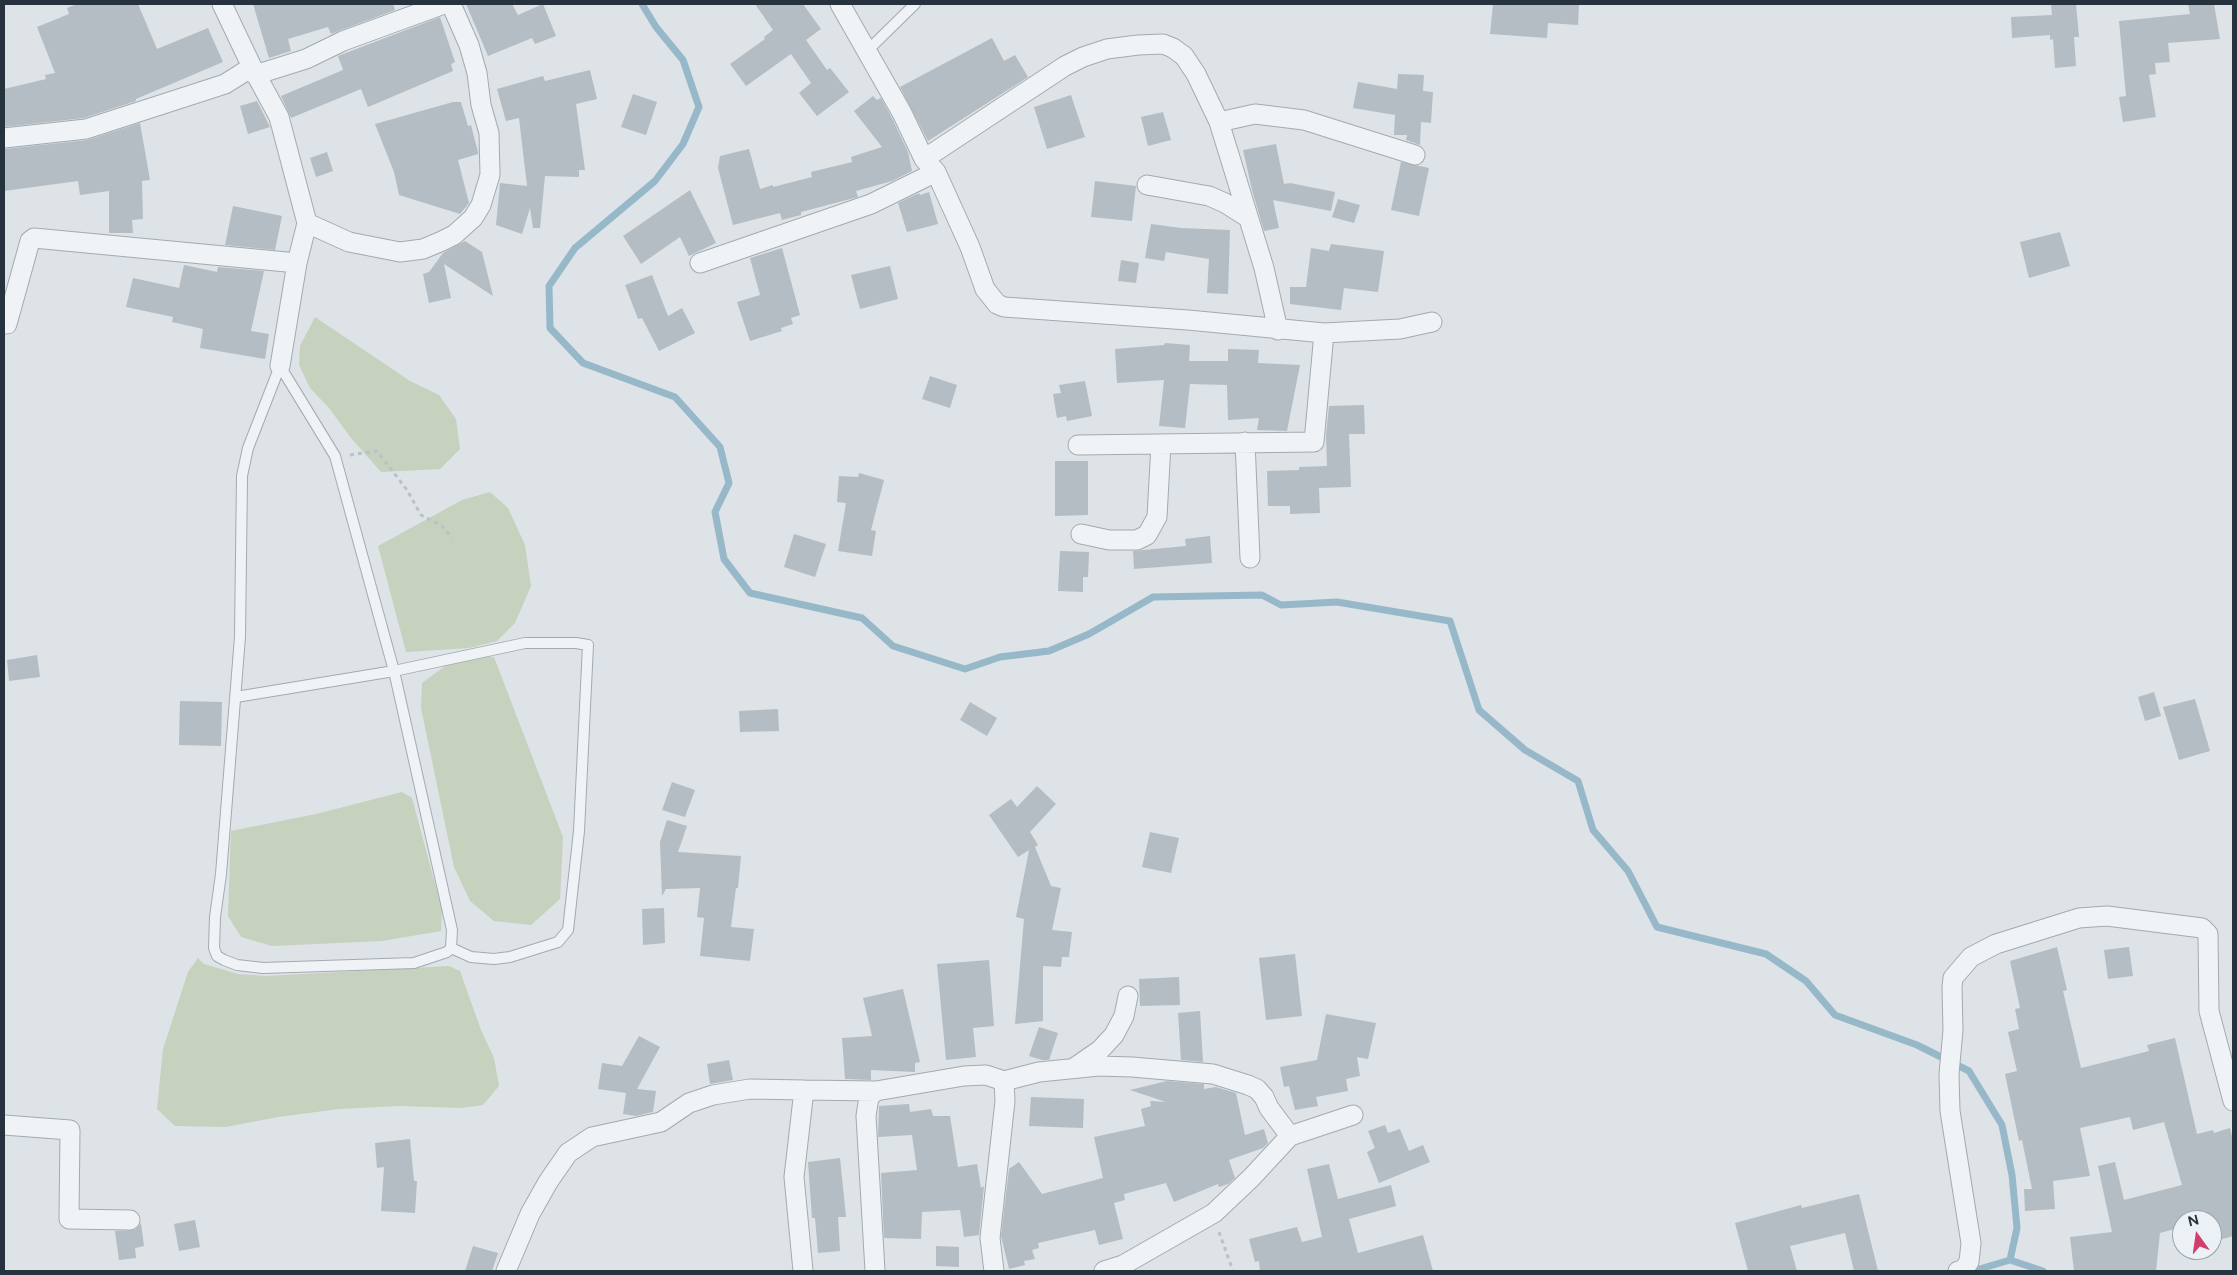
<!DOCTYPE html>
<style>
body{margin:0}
#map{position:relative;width:2237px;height:1275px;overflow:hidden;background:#dde3e7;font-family:Figtree,sans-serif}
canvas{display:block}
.frame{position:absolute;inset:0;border:5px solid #26333e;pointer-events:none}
.north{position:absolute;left:2172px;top:1210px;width:50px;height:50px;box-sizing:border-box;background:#ecf1f5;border:1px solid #9da5ac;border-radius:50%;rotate:346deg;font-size:14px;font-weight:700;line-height:20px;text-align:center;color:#26333e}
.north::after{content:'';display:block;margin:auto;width:18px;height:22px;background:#d13e6e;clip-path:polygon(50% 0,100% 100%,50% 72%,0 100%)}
</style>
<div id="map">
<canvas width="2237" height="1275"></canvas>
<div class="frame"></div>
<div class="north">N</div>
</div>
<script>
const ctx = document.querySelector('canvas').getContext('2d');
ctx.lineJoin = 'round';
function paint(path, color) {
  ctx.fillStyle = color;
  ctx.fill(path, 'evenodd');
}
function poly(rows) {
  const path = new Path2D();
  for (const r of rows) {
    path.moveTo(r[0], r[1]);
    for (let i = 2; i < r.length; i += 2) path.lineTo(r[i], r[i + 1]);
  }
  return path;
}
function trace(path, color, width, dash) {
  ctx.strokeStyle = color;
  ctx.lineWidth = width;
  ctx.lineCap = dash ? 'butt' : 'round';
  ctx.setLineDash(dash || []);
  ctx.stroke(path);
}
const green = poly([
 [315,317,410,381,439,395,456,419,460,449,440,469,381,472,351,438,329,408,310,388,299,365,300,346],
 [490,492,508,508,525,545,531,586,515,623,497,641,469,648,406,652,378,546,462,500],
 [476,656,494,657,563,837,560,899,531,925,494,921,470,901,454,867,421,708,422,683,445,666],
 [402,792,412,798,442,910,441,931,382,941,272,946,241,937,228,916,231,831,316,814],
 [198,958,204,964,238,974,266,976,449,966,460,971,481,1030,494,1058,499,1086,483,1105,461,1108,399,1106,339,1109,278,1117,226,1127,175,1126,157,1109,163,1049,188,972]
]);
const stream = poly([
 [642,4,656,27,683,60,699,107,683,144,655,181,575,248,549,286,550,328,583,363,675,397,720,447,729,483,715,512,724,559,750,593,862,618,893,646,965,669,1000,657,1049,651,1089,634,1153,597,1262,595,1281,605,1337,602,1450,621,1479,710,1525,750,1578,781,1593,830,1628,871,1657,927,1766,954,1806,981,1835,1015,1917,1045,1969,1071,2002,1125,2012,1175,2017,1228,2010,1260,1973,1271],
 [2010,1260,2043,1271]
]);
const building = poly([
 [77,4,138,4,157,49,208,28,223,62,136,99,136,101,84,118,4,127,4,89,46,79,45,75,55,73,37,27,69,14,67,8],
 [253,4,393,4,395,10,331,34,328,27,288,39,291,51,269,58],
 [466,4,512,4,518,15,543,4,556,36,535,44,532,38,488,56],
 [755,4,803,4,821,29,806,40,827,70,830,68,849,92,817,116,799,93,811,83,791,54,746,86,730,64,765,39,764,37,773,30],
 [1493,4,1579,4,1578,25,1548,23,1547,38,1490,34],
 [2051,4,2076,4,2079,37,2074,37,2076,66,2055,68,2053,39,2050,40,2050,35,2012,38,2011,17,2052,15],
 [2188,4,2214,4,2220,39,2168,43,2170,62,2155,63,2156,74,2149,75,2156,117,2123,122,2119,97,2126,96,2119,21,2190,14],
 [440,17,455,62,451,64,453,71,368,107,361,89,291,118,281,96,343,70,338,56],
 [992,38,1004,61,1015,55,1028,77,928,141,900,87],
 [590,70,597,99,576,104,585,170,579,170,579,177,545,176,540,228,533,228,530,208,522,234,496,225,500,183,527,186,519,118,506,121,497,89,543,76,545,81],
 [1398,74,1424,75,1423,91,1433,92,1431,123,1421,122,1420,145,1406,140,1407,135,1394,135,1395,115,1353,108,1358,82,1397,89],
 [633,94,657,102,646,135,621,127],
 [1071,95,1085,137,1047,149,1034,107],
 [873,96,877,100,881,98,892,118,908,152,912,171,892,181,856,191,858,197,801,212,801,215,782,220,780,213,733,225,718,168,720,156,749,149,760,189,773,185,773,187,812,177,811,172,852,162,851,157,882,147,854,111],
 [257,101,270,127,248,134,240,106],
 [453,102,461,102,468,126,471,125,478,152,478,154,458,160,469,203,460,214,399,195,394,172,375,124],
 [1163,112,1171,140,1148,146,1141,117],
 [140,123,150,180,142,181,143,219,132,220,133,233,109,233,109,191,80,195,78,181,4,191,4,149,87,140],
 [1276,144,1284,184,1290,183,1335,192,1331,211,1273,200,1279,228,1264,231,1252,190,1243,150],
 [327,152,333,171,316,177,310,158],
 [1401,162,1429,168,1419,216,1391,210],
 [1095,181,1136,186,1132,221,1091,217],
 [690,190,716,243,689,256,680,237,641,264,623,236],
 [929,192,938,224,907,232,898,203,919,193,920,195],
 [1338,199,1360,205,1354,223,1332,217],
 [233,206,282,216,275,250,225,245],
 [1151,224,1181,228,1230,230,1228,294,1207,293,1209,259,1166,252,1164,261,1145,258],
 [2060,232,2070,266,2029,278,2020,242],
 [465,241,482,252,493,296,444,264,451,298,429,303,423,274,429,272,443,253],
 [1331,244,1384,251,1378,292,1344,288,1341,310,1290,304,1290,287,1306,287,1311,248,1329,251],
 [782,248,800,315,791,318,793,324,781,328,782,331,750,341,737,302,760,295,750,258],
 [1121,260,1139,263,1136,283,1118,281],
 [184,265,217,272,218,267,264,271,251,331,269,334,265,359,200,348,203,329,172,322,173,317,126,307,133,278,179,288],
 [890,266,898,299,860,309,851,275],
 [652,275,668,316,682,308,695,333,659,351,642,318,638,319,625,285],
 [1165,343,1190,345,1189,361,1228,361,1228,349,1259,350,1258,363,1300,365,1287,431,1257,430,1259,418,1228,420,1227,385,1190,384,1185,428,1159,426,1164,380,1117,383,1115,349,1164,345],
 [930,376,957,385,950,408,922,399],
 [1085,381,1092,416,1067,421,1066,416,1057,418,1053,394,1061,393,1059,385],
 [1364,405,1365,434,1349,434,1351,487,1319,488,1320,513,1290,514,1290,506,1268,506,1267,471,1299,470,1299,467,1327,466,1326,435,1329,406],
 [1055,461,1088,461,1088,515,1055,516],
 [859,473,884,480,871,530,876,531,872,556,838,551,846,503,837,502,839,476,858,477],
 [794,534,826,544,815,577,784,567],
 [1210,536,1212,563,1134,569,1133,551,1186,546,1185,539],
 [1060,551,1089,552,1088,577,1083,577,1083,592,1058,591],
 [37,655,40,677,9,681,7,660],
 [2154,692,2161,716,2145,721,2138,697],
 [2195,699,2210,751,2179,760,2163,707],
 [180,701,222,702,221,746,179,745],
 [970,702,997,718,987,736,960,720],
 [778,709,779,731,740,732,739,711],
 [672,782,695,790,685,817,662,810],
 [1037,786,1056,804,1030,832,1038,845,1035,847,1051,886,1061,888,1052,930,1072,932,1069,957,1062,957,1061,967,1043,966,1043,1021,1015,1024,1024,919,1016,917,1029,850,1018,857,989,815,1011,799,1017,807],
 [667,820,687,826,678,852,741,856,738,888,736,888,731,927,754,929,750,961,700,956,704,918,697,917,700,888,666,889,662,896,660,842],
 [1150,832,1179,838,1171,873,1142,867],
 [664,908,665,943,643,945,642,909],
 [2057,947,2067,990,2063,991,2081,1068,2149,1051,2147,1045,2175,1038,2197,1134,2213,1130,2214,1133,2230,1128,2233,1140,2233,1236,2212,1242,2212,1220,2182,1220,2182,1227,2160,1233,2156,1271,2074,1271,2070,1237,2112,1232,2098,1166,2115,1162,2124,1200,2182,1185,2164,1122,2133,1130,2130,1117,2080,1128,2090,1176,2053,1181,2055,1209,2025,1211,2024,1189,2032,1189,2022,1140,2019,1141,2005,1074,2017,1071,2008,1032,2019,1029,2015,1009,2020,1008,2010,961],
 [2129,947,2133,976,2108,979,2104,950],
 [1295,954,1302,1016,1266,1020,1259,958],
 [989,960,994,1026,973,1028,976,1057,946,1060,937,964],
 [1179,977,1180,1005,1140,1006,1139,979],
 [903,989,920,1062,915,1063,915,1072,871,1070,871,1080,845,1079,842,1038,872,1036,863,998],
 [1200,1011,1203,1062,1181,1060,1178,1013],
 [1326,1014,1376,1023,1368,1059,1357,1057,1360,1076,1346,1079,1348,1091,1316,1097,1318,1106,1295,1110,1289,1086,1284,1087,1280,1067,1317,1060],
 [1039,1027,1058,1033,1049,1060,1042,1060,1029,1056],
 [639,1036,660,1047,637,1089,656,1091,653,1112,636,1116,623,1114,626,1093,598,1089,602,1063,622,1066],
 [729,1060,733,1080,710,1084,707,1064],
 [1167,1081,1204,1084,1204,1089,1216,1087,1236,1093,1245,1135,1264,1129,1268,1143,1263,1148,1229,1160,1235,1178,1228,1184,1219,1187,1218,1184,1174,1202,1166,1183,1124,1194,1125,1200,1114,1203,1123,1239,1099,1245,1095,1230,1038,1243,1039,1248,1032,1250,1035,1259,1024,1261,1025,1265,1009,1269,1001,1236,1009,1169,1019,1162,1042,1194,1103,1178,1094,1137,1145,1126,1141,1109,1151,1106,1150,1101,1166,1102,1130,1090],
 [1031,1097,1084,1099,1083,1128,1029,1126],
 [909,1104,910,1112,931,1109,933,1116,950,1116,958,1167,977,1164,981,1188,984,1186,979,1235,964,1237,960,1210,922,1212,921,1239,884,1238,881,1173,917,1170,912,1135,878,1137,879,1106],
 [1385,1125,1388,1133,1400,1129,1409,1151,1423,1145,1430,1162,1379,1183,1367,1152,1375,1148,1368,1131],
 [410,1139,414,1181,417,1181,415,1213,381,1211,384,1167,377,1168,375,1143],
 [840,1158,846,1217,838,1217,840,1251,818,1253,815,1218,812,1218,808,1162],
 [1329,1164,1338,1199,1391,1185,1396,1206,1349,1219,1358,1253,1423,1235,1433,1271,1260,1271,1259,1261,1255,1262,1249,1239,1297,1227,1302,1242,1322,1237,1307,1169],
 [1859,1194,1878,1271,1854,1271,1845,1233,1790,1246,1797,1271,1748,1271,1735,1223,1801,1205,1802,1208],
 [195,1220,200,1247,179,1251,174,1224],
 [141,1223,144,1246,135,1248,136,1258,119,1260,115,1231,135,1230],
 [473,1246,498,1253,492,1271,465,1271],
 [936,1246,959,1247,959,1267,936,1266]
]);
const path = poly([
 [350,455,377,451,407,490,421,515,442,526,452,538],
 [1219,1232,1233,1271]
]);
const lane = poly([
 [866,52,915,4],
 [280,366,335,456,394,671,452,930,451,948,447,952,414,963,263,968,237,965,224,960,217,956,214,948,215,917,221,874,240,637,242,476,248,448,280,366],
 [236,697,394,671,525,643,576,643,588,645,579,831,568,930,558,942,510,957,494,959,471,957,451,948]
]);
const street = poly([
 [222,4,252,67,279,117,307,223,297,263,280,366],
 [840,4,902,113,924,159,936,172,970,247,985,289,997,304,1004,307,1188,320,1324,333,1400,329,1432,322],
 [255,75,306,59,343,41,444,4],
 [1219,122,1255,114,1304,120,1415,155],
 [4,138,86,129,225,84,252,67],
 [924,159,1065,66,1083,57,1107,49,1138,45,1163,44,1173,48,1184,56,1196,74,1219,122,1264,268,1278,330],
 [1147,185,1209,196,1225,203,1247,217],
 [307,223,349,242,400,252,423,249,442,241,454,235,473,218,481,205,490,175,489,133,481,105,477,73,469,45,451,4],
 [700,263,871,204,936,172],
 [4,324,7,324,30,241,34,238,297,263],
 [1245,442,1250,558],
 [1078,445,1314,442,1324,333],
 [1081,534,1109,540,1137,540,1147,535,1157,517,1161,444],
 [1074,1068,1100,1050,1114,1035,1124,1016,1128,996],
 [1004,1081,1039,1072,1099,1066,1132,1067,1213,1074,1248,1085,1257,1089,1264,1097,1269,1108,1290,1136,1353,1115],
 [4,1125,70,1130,69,1219,130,1220],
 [506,1271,530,1214,548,1182,568,1153,592,1137,661,1122,689,1103,713,1095,750,1089,804,1090],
 [803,1271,794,1177,804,1090,876,1091],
 [875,1271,866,1116,869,1097,876,1091,964,1076,986,1075,1004,1081,1005,1101,990,1238,994,1271],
 [1104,1271,1123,1265,1214,1213,1251,1178,1290,1136],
 [1958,1271,1963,1270,1969,1262,1971,1243,1950,1111,1949,1074,1953,1030,1952,987,1953,978,1971,957,1996,944,2079,918,2107,916,2202,928,2208,934,2209,1011,2233,1101]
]);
paint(green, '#c6d1be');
trace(stream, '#97b8c9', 7);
paint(building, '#b4bdc4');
trace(lane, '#a2abb1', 12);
trace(street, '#a2abb1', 21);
trace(path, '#bbc1c6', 3, [4, 4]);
trace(lane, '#f0f3f6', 10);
trace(street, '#f0f3f6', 19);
</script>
